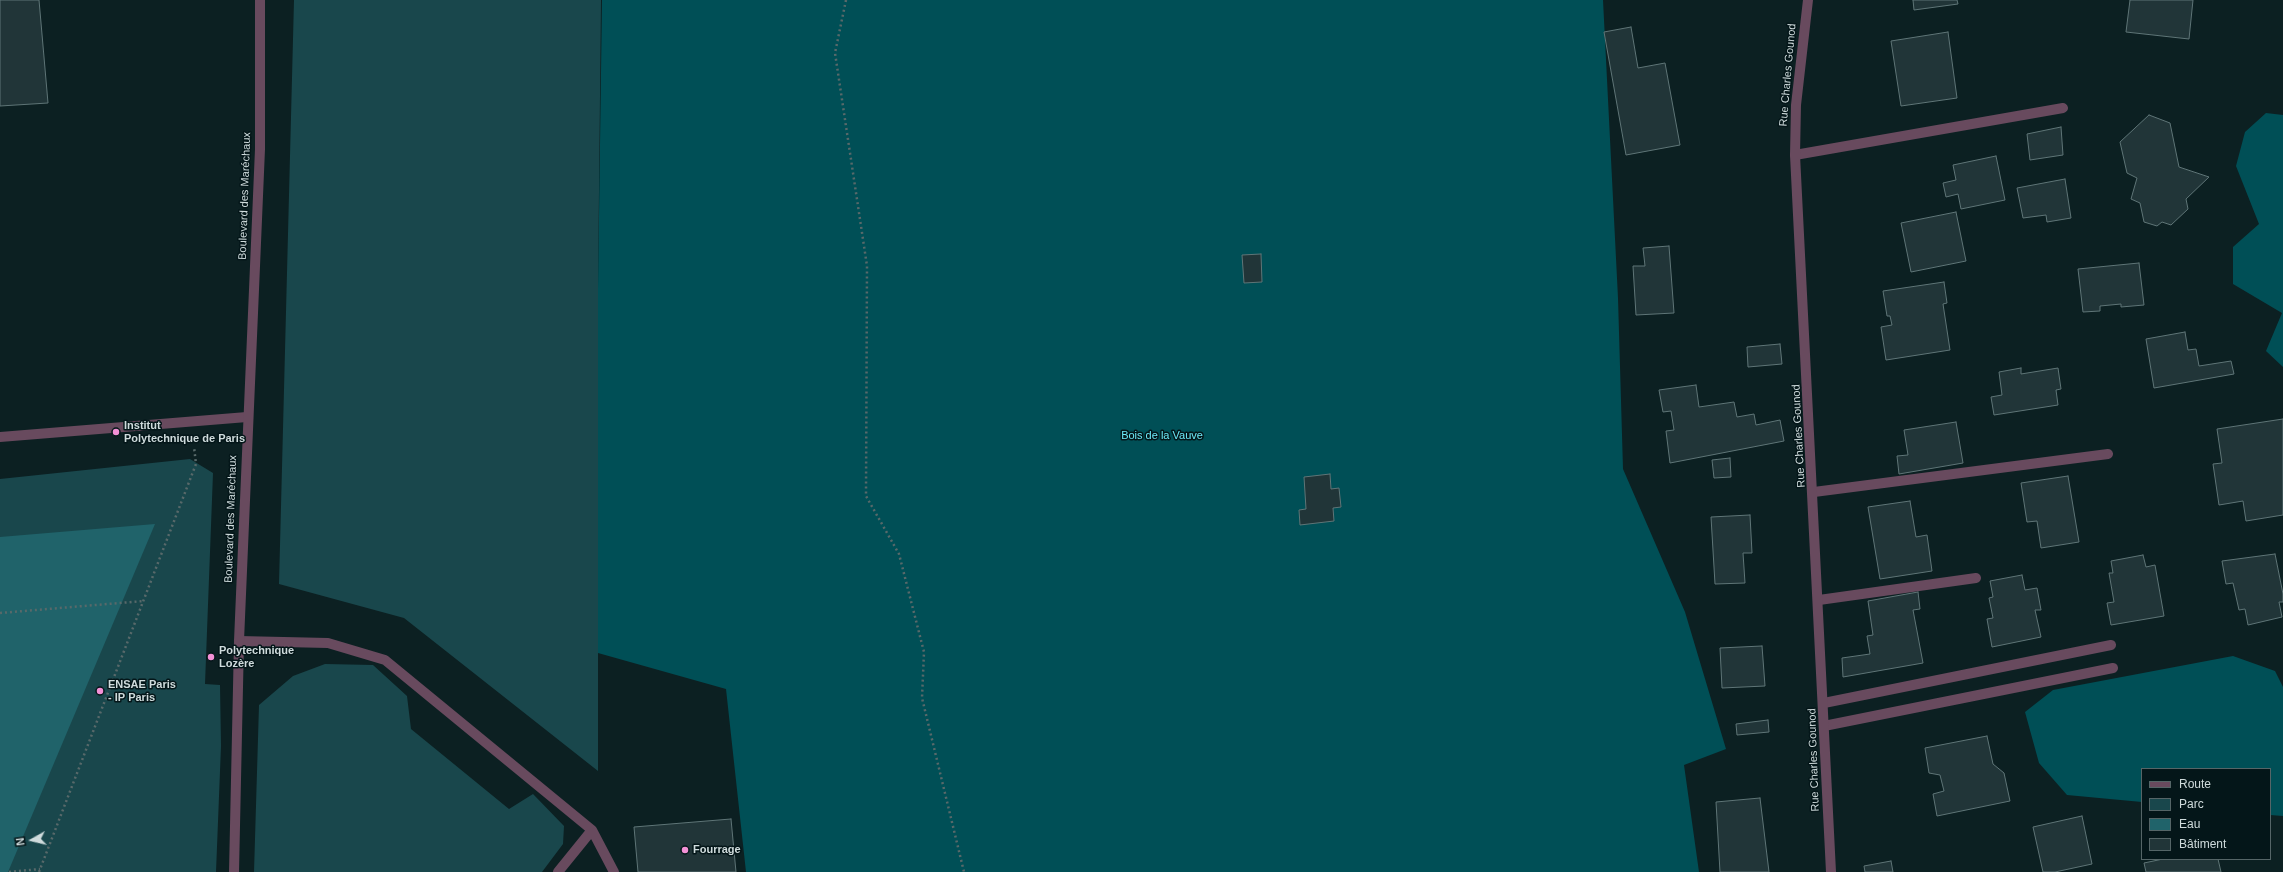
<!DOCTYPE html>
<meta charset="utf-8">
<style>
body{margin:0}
#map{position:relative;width:2283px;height:872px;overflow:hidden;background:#0c2022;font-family:Arial,sans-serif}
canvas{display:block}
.legend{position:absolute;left:2141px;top:768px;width:130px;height:92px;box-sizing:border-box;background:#041619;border:1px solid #556567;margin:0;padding:5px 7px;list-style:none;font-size:12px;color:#cfdbdc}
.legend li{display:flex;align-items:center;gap:8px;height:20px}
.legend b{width:20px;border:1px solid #556567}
.north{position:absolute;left:12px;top:820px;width:40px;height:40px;-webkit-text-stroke:3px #041619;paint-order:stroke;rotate:262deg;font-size:11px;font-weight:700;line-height:16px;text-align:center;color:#cfdbdc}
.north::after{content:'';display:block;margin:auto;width:14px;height:18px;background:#cfdbdc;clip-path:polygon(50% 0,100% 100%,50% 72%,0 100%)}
</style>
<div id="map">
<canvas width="2283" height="872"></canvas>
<ul class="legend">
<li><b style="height:5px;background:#684a5e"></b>Route</li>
<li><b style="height:11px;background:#19474c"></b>Parc</li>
<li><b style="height:11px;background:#20636a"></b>Eau</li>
<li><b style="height:11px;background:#213538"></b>Bâtiment</li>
</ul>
<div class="north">N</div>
</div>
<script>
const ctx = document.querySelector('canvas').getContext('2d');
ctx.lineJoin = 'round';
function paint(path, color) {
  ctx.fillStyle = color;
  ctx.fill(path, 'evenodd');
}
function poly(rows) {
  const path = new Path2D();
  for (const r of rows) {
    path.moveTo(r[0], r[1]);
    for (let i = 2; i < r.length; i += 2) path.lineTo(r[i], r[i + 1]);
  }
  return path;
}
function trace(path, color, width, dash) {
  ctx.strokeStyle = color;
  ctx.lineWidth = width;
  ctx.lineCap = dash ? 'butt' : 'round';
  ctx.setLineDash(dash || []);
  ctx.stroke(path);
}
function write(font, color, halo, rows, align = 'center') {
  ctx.font = font + ' Arial,sans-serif';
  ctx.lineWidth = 3;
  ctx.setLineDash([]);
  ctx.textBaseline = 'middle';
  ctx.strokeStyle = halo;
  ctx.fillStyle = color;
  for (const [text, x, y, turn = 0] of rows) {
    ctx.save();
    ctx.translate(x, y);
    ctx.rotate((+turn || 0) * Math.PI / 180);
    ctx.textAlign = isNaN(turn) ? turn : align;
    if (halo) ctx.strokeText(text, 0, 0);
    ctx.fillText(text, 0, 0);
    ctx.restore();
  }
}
const green = poly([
 [294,0,601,0,598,288,598,771,404,618,279,584],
 [190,459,213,473,205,684,220,685,221,746,216,872,0,872,0,479],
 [325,664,373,665,407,696,411,729,509,809,533,794,564,826,563,844,542,872,254,872,259,705,293,676]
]);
const forest = poly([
 [602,0,1603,0,1618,298,1623,469,1685,612,1726,749,1684,765,1699,872,746,872,726,689,598,653,598,288],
 [2266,113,2283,115,2283,367,2266,351,2282,313,2233,284,2233,247,2259,224,2236,166,2245,132],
 [2233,656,2275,671,2283,687,2283,816,2270,815,2270,769,2142,769,2142,802,2067,795,2039,763,2025,712,2053,690]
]);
const water = poly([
 [155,524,8,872,0,872,0,537]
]);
const building = poly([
 [0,0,39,0,48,103,0,106,0,0],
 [1913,0,1957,0,1958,4,1914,10,1913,0],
 [2130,0,2193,0,2189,39,2126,32,2130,0],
 [1631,27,1638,68,1665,63,1680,145,1626,155,1604,32,1631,27],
 [1948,32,1957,98,1901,106,1891,41,1948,32],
 [2149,115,2170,123,2179,167,2209,177,2186,199,2188,209,2171,225,2162,222,2157,226,2144,222,2140,203,2131,199,2137,178,2127,173,2120,142,2149,115],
 [2061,127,2063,155,2030,160,2027,134,2061,127],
 [1996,156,2005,200,1961,209,1958,194,1946,197,1943,183,1956,180,1953,165,1996,156],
 [2065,179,2071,218,2047,222,2046,215,2023,218,2017,188,2065,179],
 [1956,212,1966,261,1911,272,1901,223,1956,212],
 [1669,246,1674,313,1636,315,1633,266,1645,266,1643,248,1669,246],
 [1261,254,1262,282,1244,283,1242,255,1261,254],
 [2139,263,2144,305,2121,307,2121,304,2100,306,2100,311,2083,312,2078,269,2139,263],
 [1944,282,1947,303,1943,304,1950,350,1886,360,1881,327,1892,325,1890,316,1887,316,1883,291,1944,282],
 [2185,332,2188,350,2196,349,2199,366,2231,361,2234,374,2154,388,2146,339,2185,332],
 [1780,344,1782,364,1748,367,1747,347,1780,344],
 [2021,368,2021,374,2058,368,2061,389,2056,390,2058,405,1994,415,1991,397,2002,395,1999,372,2021,368],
 [1696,385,1699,407,1734,402,1737,417,1754,414,1756,425,1780,420,1784,441,1670,463,1666,431,1674,430,1671,411,1663,412,1659,390,1696,385],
 [2283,419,2283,515,2246,521,2243,501,2219,505,2213,464,2222,463,2217,429,2283,419],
 [1956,422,1963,463,1899,474,1897,456,1908,455,1904,430,1956,422],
 [1730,458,1731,477,1714,478,1712,460,1730,458],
 [1330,474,1331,489,1339,488,1341,507,1333,508,1334,521,1300,525,1299,510,1306,509,1304,477,1330,474],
 [2068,476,2079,542,2041,548,2037,521,2027,522,2021,483,2068,476],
 [1910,501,1916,537,1927,535,1932,571,1880,579,1868,507,1910,501],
 [1750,515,1752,553,1743,553,1745,583,1715,584,1711,517,1750,515],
 [2275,554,2283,594,2283,602,2279,602,2282,617,2248,625,2245,609,2239,610,2233,583,2226,584,2222,561,2275,554],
 [2143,555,2146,567,2155,565,2164,616,2111,625,2107,603,2114,602,2109,573,2113,573,2111,561,2143,555],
 [2022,575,2025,590,2037,588,2041,610,2035,610,2041,637,1992,647,1987,619,1993,618,1989,598,1993,597,1990,581,2022,575],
 [1918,592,1920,609,1913,610,1923,663,1843,677,1842,658,1870,654,1867,636,1873,635,1868,601,1918,592],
 [1762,646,1765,686,1722,688,1720,648,1762,646],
 [1768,720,1769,732,1737,735,1736,724,1768,720],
 [1987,736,1993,764,2004,773,2010,801,1937,816,1933,794,1944,791,1940,775,1929,773,1925,748,1987,736],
 [1760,798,1769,872,1720,872,1716,802,1760,798],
 [2082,816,2092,864,2055,872,2043,872,2033,827,2082,816],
 [731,819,736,872,638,872,634,827,731,819],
 [2163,859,2218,859,2221,872,2146,872,2144,863,2163,859],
 [1891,861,1893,872,1865,872,1864,866,1891,861]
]);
const path = poly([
 [846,0,835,53,867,266,866,496,899,554,924,652,922,698,964,872],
 [0,613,144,601],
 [9,872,40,869],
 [39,872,196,464,194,447]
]);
const service = poly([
 [1795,155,2063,108],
 [0,437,247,417],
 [1814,492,2108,454],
 [1819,600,1976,578],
 [239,641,328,643,385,660,592,830,558,872],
 [1824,703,2111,645],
 [1824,726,2113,668],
 [592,830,614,872]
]);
const minor = poly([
 [1808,0,1796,105,1795,155,1831,872],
 [234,872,239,641,260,149,260,0]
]);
const markers = [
 [116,432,4,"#f391d6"],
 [211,657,4,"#f391d6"],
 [100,691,4,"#f391d6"],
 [685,850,4,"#f391d6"]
];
const streetNames = [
 ["Rue Charles Gounod",1788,75,-85],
 ["Boulevard des Maréchaux",245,196,-88],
 ["Rue Charles Gounod",1799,436,-93],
 ["Boulevard des Maréchaux",231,519,-88],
 ["Rue Charles Gounod",1814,760,-92]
];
const poiNames = [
 ["Institut",124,426],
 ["Polytechnique de Paris",124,439],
 ["Polytechnique",219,651],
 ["Lozère",219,664],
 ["ENSAE Paris",108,685],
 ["- IP Paris",108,698],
 ["Fourrage",693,850]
];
const parkNames = [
 ["Bois de la Vauve",1162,436]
];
paint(green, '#19474c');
paint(forest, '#004f56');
paint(water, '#20636a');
paint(building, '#213538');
trace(building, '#5f7577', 1);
trace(path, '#58696a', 2.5, [2, 3]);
trace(service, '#684a5e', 10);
trace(minor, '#684a5e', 10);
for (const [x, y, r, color] of markers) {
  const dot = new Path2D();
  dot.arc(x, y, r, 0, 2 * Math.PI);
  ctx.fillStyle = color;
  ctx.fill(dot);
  trace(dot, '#041619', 1.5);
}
write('11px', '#cfdbdc', '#041619', streetNames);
write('bold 11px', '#cfdbdc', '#041619', poiNames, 'left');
write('11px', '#6be8f7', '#041619', parkNames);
</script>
